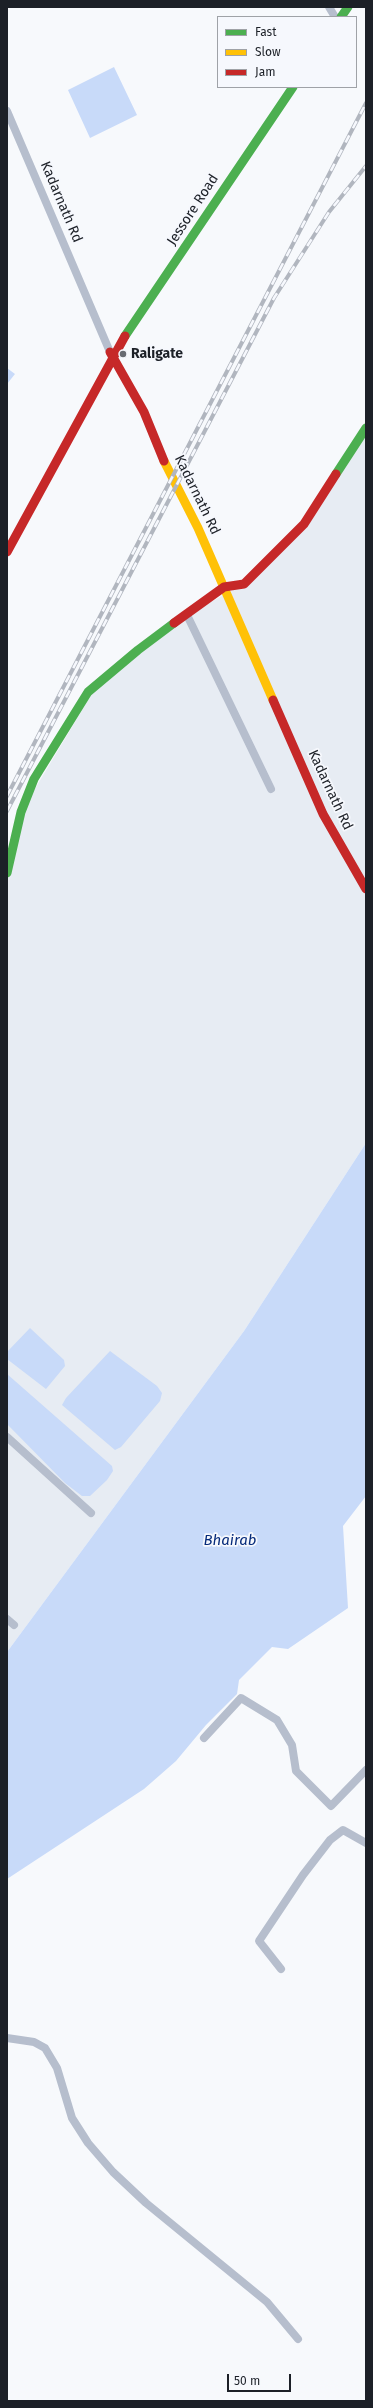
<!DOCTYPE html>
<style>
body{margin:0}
#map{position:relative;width:373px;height:2408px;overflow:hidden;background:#f7f9fc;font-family:"Fira Sans",sans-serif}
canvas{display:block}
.frame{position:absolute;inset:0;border:8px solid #1c2027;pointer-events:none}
.legend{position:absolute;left:217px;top:16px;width:140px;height:72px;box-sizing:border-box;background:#f6f8fd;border:1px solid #9fa2a7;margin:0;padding:5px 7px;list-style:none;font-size:12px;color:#1c2027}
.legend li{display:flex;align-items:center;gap:8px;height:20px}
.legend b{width:20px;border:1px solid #9fa2a7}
.scale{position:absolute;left:227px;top:2374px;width:64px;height:18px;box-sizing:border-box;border:2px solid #1c2027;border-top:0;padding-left:5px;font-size:12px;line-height:14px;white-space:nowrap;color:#1c2027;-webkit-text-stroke:3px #f6f8fd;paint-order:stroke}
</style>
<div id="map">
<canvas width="373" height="2408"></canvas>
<div class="frame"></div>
<ul class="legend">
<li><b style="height:5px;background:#4caf50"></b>Fast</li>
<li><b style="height:5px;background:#ffc107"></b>Slow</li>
<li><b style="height:5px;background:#c62828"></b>Jam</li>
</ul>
<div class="scale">50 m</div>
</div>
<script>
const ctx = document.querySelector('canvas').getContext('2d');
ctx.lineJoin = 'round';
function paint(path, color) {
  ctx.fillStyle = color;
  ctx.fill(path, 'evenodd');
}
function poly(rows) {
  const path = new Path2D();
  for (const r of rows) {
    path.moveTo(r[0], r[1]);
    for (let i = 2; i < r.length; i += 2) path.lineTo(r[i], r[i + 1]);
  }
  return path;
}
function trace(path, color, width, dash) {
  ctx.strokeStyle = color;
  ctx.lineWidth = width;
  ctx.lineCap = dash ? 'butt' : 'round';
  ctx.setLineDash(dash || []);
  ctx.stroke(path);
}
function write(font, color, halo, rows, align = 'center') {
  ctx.font = font + ' "Fira Sans",sans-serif';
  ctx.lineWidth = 3.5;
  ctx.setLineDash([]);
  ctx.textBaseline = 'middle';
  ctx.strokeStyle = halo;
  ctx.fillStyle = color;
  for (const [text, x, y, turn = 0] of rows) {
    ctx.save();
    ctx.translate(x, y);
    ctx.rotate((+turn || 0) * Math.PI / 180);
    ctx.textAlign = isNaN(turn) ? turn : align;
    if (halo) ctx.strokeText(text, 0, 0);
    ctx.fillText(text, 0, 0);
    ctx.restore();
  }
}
const built = poly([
 [366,422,366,1143,244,1331,7,1652,7,873,21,812,99,682,187,615,244,584,304,524]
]);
const water = poly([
 [114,67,137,115,90,138,68,90],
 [7,368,15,374,7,384],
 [366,1143,366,1496,343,1526,348,1608,288,1649,272,1647,239,1680,237,1694,206,1725,176,1761,144,1789,7,1879,7,1652,244,1331],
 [30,1328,64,1360,65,1366,46,1389,7,1359,7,1352],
 [110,1351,157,1386,162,1393,160,1401,121,1447,115,1450,62,1405,66,1398],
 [7,1374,112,1466,113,1471,107,1480,90,1496,82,1496,65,1483,7,1424]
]);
const street = poly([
 [329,7,335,17],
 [7,111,110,352],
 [187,615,271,789],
 [7,1437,91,1513],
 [7,1619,14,1625],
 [204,1738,241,1698,277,1720,292,1745,296,1771,331,1806,366,1770],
 [281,1969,259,1941,303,1875,330,1840,343,1830,366,1843],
 [7,2038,34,2042,45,2048,57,2068,72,2118,88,2143,113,2172,146,2203,267,2302,298,2339]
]);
const fast = poly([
 [341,17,348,7],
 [125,336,293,87],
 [336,474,366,428],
 [7,873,21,812,34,779,88,692,138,650,174,623]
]);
const slow = poly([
 [164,461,198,528,273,700]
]);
const jam = poly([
 [110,352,144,412,164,461],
 [7,552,125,336],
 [174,623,224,587,244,584,304,524,336,474],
 [273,700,323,814,366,889]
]);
const rail = poly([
 [7,796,366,103],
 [7,811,274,298,329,212,366,166]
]);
const markers = [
 [123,354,4,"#696c72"]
];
const streetNames = [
 ["Kadarnath Rd",61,202,67],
 ["Jessore Road",193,210,-57],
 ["Kadarnath Rd",197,495,64],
 ["Kadarnath Rd",330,790,65]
];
const poiNames = [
 ["Raligate",131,354]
];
const waterNames = [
 ["Bhairab",230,1541]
];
paint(built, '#e7ecf3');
paint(water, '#c8daf9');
trace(street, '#b6becd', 8);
trace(fast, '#4caf50', 9);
trace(slow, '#ffc107', 9);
trace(jam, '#c62828', 9);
trace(rail, '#b1b6bf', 4);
trace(rail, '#f6f8fd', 2.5, [8]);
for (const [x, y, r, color] of markers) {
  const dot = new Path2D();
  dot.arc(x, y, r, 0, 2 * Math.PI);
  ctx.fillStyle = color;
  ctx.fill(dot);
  trace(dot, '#f6f8fd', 1.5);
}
write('14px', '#1c2027', '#f6f8fd', streetNames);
write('bold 14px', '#1c2027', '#f6f8fd', poiNames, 'left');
write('italic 15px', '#052a7a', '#f6f8fd', waterNames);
</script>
